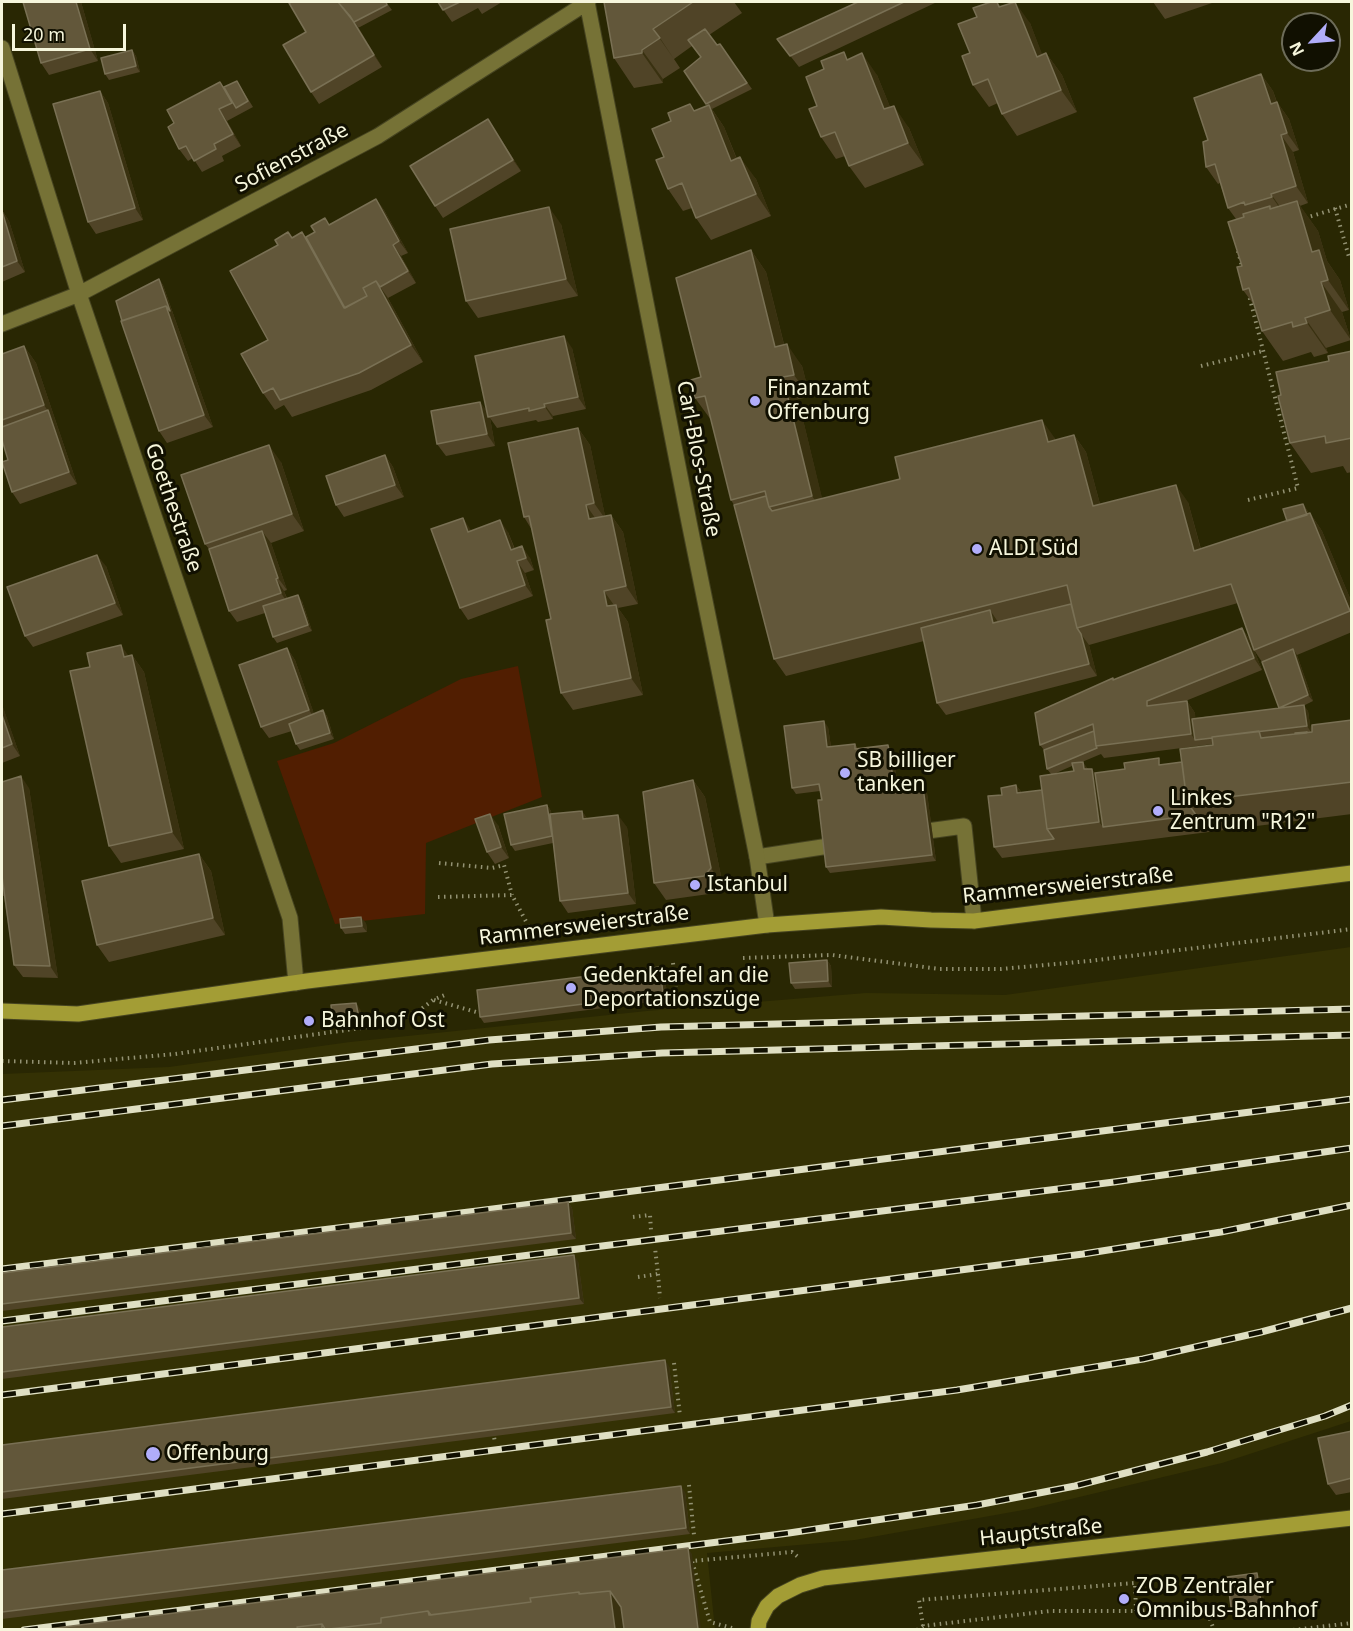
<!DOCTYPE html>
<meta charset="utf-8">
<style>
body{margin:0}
#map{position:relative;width:1353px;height:1631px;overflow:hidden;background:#292703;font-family:"Noto Sans",sans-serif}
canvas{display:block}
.frame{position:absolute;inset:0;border:3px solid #f6f6dc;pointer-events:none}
.north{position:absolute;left:1281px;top:12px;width:60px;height:60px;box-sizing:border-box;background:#111001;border:2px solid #6d6c59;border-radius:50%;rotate:244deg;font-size:16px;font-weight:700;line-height:24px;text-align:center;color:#f6f6dc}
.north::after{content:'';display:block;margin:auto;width:21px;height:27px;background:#b1adfa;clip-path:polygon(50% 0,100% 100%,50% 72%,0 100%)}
.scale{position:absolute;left:12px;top:24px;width:114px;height:27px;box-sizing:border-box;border:3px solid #f6f6dc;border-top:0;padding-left:8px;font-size:18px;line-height:21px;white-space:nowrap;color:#f6f6dc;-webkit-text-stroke:4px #111001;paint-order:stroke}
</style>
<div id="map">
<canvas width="1353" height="1631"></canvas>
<div class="frame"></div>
<div class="north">N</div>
<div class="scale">20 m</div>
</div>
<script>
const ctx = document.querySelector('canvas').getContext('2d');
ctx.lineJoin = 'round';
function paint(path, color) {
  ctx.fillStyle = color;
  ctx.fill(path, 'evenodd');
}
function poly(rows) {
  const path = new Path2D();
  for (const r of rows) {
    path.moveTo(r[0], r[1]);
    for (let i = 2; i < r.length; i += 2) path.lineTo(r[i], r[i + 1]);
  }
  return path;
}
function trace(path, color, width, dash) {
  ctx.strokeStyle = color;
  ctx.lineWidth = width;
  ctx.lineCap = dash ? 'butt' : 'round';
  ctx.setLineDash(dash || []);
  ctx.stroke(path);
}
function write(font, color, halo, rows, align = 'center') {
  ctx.font = font + ' "Noto Sans",sans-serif';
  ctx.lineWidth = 6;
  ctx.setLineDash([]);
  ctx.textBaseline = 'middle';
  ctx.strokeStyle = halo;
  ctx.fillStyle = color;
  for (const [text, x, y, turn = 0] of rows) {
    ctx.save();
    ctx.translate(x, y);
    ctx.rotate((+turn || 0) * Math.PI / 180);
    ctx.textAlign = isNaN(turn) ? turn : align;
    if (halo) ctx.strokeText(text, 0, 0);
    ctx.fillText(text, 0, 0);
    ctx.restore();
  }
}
const built = poly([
 [1351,947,1351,1421,1222,1463,1029,1509,855,1540,707,1553,715,1629,2,1629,2,1074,169,1067,350,1042,647,1011,866,993,1005,995]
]);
const green = poly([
 [518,666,542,797,426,843,425,914,335,924,277,761,334,743,461,679]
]);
const path = poly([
 [1335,208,1349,257,1352,257],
 [1305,218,1352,204],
 [1238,251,1243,270],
 [1201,366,1263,351],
 [1248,500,1298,488,1249,295],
 [439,863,492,868,504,865,512,895],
 [438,897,512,895,530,929],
 [743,958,832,955,940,969,1001,969,1089,961,1352,929],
 [673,963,676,987],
 [434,1000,476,1012],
 [2,1061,74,1063,175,1054,368,1027,399,1019,420,1010,433,1000,447,994],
 [633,1217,650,1215,651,1230],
 [658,1274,660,1298],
 [638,1277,658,1274,655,1248],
 [674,1363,680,1416],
 [493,1432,495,1442],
 [689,1485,694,1535],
 [923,1626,919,1600,1135,1583,1136,1611],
 [732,1628,710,1622,692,1561,792,1552,798,1557],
 [917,1630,923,1626,1050,1611,1136,1611,1198,1607,1210,1619,1214,1630],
 [1293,1630,1352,1623]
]);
const lane = poly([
 [913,833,964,826,974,921],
 [757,857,842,844]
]);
const street = poly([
 [587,2,689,522,757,857,767,925],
 [2,48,79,294,290,918,296,983],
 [2,324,79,294,378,136,588,2]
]);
const secondary = poly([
 [2,1011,78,1014,307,981,767,925,881,917,931,920,974,921,1352,873],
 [758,1630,759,1621,767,1606,778,1596,800,1585,823,1578,1352,1518]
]);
const rail = poly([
 [2,1100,489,1040,661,1027,1352,1009],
 [2,1126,492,1064,662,1053,1352,1035],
 [2,1269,477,1211,1352,1099],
 [2,1321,1114,1182,1352,1148],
 [2,1395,1083,1254,1221,1232,1352,1205],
 [2,1514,957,1390,1143,1359,1261,1332,1352,1308],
 [24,1630,789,1533,977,1505,1075,1486,1207,1452,1325,1416,1352,1405]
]);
const wall = poly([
 [81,2,98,61,49,75,41,63],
 [386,2,392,10,358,28,382,67,319,104,311,92,306,32],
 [438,2,502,2,482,14,478,8,452,22],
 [604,2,734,2,742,13,709,35,717,45,720,44,752,89,712,109,724,127,737,159,756,179,771,216,711,240,696,218,692,208,683,211,668,189,664,157,695,111,708,106,684,71,701,58,692,46,674,59,680,68,663,79,663,83,634,88,614,58],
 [858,2,937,2,799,67,777,39],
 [991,2,997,2,1001,7,1030,23,1042,55,1046,53,1062,75,1077,112,1017,136,1002,114,998,103,989,107,973,85,970,53,977,17],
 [1153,2,1215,2,1165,19],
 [132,50,136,56,140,72,109,80,105,74],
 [849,59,877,75,890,107,909,128,924,165,865,188,849,166,845,156,836,159,821,137,817,106],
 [1261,74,1273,91,1277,102,1289,119,1299,150,1293,152,1308,203,1300,206,1318,231,1327,261,1340,280,1349,310,1342,312,1351,340,1326,348,1328,353,1314,357,1311,352,1283,361,1262,331,1254,305,1243,290,1242,266,1236,219,1228,208,1220,183,1218,184,1206,167],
 [237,81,253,107,227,121,241,146,222,156,224,161,202,172,193,158,188,161,179,149,174,123,220,82,224,87],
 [100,91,108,103,143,220,96,234,88,222],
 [488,119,521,171,443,218,435,206],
 [376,199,384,210,408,253,401,256,416,283,388,298,423,362,371,390,292,417,284,405,275,410,263,393,268,340,292,237,302,232,306,237],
 [2,210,9,221,25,272,2,282],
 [561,224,578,296,478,318,466,301],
 [751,250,766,272,784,344,802,366,810,397,798,399,822,499,900,479,1054,437,1055,440,1074,435,1086,452,1100,504,1188,502,1201,549,1287,521,1303,504,1307,510,1309,514,1310,513,1322,531,1352,603,1352,632,1297,655,1313,701,1303,706,1308,711,1311,732,1352,720,1352,814,1002,858,994,847,1002,795,1016,785,1022,793,1042,790,1051,774,1047,769,1044,750,1040,745,1114,680,1242,628,1250,640,1262,670,1183,702,1187,701,1195,713,1195,718,1279,708,1262,662,1254,650,1238,603,1089,645,1097,676,946,715,937,703,924,641,786,676,774,659,734,505,731,500,711,420,695,398,701,377],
 [1213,744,1182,762,1096,773,1088,769,1082,762,1101,754,1104,758],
 [1072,766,1074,771,1054,774,1065,769],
 [159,279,163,285,213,427,167,443,159,431,122,321],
 [24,346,36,363,77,484,20,504,12,492,8,460,2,440,2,354],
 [572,348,586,409,553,416,553,419,538,422,536,420,497,428,490,418,495,446,446,456,437,444,487,411],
 [1352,351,1352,472,1347,473,1343,466,1311,473,1290,443,1281,395,1329,361],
 [578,428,590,445,605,516,611,515,623,532,638,604,618,608,628,622,643,695,573,710,561,693,551,619,532,530,524,517],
 [385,455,393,467,404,497,344,517,336,505],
 [281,462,304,531,271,543,287,590,284,591,287,598,302,601,312,631,277,643,273,637,265,613,237,622,229,611,209,549,205,544],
 [508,532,515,549,530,558,534,570,525,573,533,596,468,620,460,608],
 [106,566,123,615,33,647,25,636],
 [287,648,295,660,314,714,323,710,327,716,334,739,300,750,296,744,292,731,269,738,261,727],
 [132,655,144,672,184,849,121,863,109,846,90,667],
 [2,705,20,756,2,763],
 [828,727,831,747,855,744,858,749,893,751,898,790,927,793,936,861,830,873,826,867,820,791,796,794,792,788],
 [693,780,705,797,723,886,716,893,666,900,654,883],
 [2,782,29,788,58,978,23,977,14,965,4,896,2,896],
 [547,805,551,811,551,814,582,811,587,819,627,827,636,904,568,913,560,901,553,843,515,851,511,845],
 [498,825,509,858,495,864,487,852],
 [199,854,211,871,225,935,109,962,97,945],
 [366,923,367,932,345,934,341,928],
 [827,960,831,966,832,987,795,989,791,983],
 [664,973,668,1000,484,1023,480,1017],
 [360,1009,362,1019,336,1022,332,1016],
 [568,1202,572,1208,576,1239,2,1311,2,1273],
 [578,1261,584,1304,2,1379,2,1327],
 [669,1366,675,1413,2,1499,2,1445],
 [1352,1431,1352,1492,1336,1495,1328,1484],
 [685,1492,690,1534,2,1619,2,1570],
 [1261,1579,1265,1609,1236,1613,1231,1607]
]);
const shadedWall = poly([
 [76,2,81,2,98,61,90,49],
 [1015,2,1030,23,1052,79,1037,57],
 [350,16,359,28,382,67,374,55],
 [653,29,674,59,680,68,660,38],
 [132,50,136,56,140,72,136,66],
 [642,50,663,79,663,83,642,53],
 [862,53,877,75,900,131,884,109],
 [1046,53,1062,75,1077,112,1061,90],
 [1261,74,1273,91,1282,119,1277,102,1289,119,1299,150,1287,133,1271,104],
 [100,91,108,103,143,220,135,208],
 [709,105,724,127,746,183,731,161],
 [894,106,909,128,924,165,908,143],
 [219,109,227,121,241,146,233,134],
 [488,119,496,131,521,171,513,160],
 [1281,135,1293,152,1308,203,1296,186],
 [740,157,756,179,771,216,756,194],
 [1271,194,1283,211,1284,214,1272,197],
 [376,199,384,210,408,253,399,241],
 [1297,201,1318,231,1327,261,1340,280,1349,310,1328,280,1312,252],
 [549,207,561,224,578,296,566,279],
 [2,210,9,221,25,272,17,261],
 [393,245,401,256,416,283,408,271],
 [751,250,766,272,790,369,775,347],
 [159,279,163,285,213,427,204,415,166,306],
 [376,281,388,298,423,362,411,345],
 [1321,282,1342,312,1351,340,1330,310],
 [1305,318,1326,348,1328,353,1307,323],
 [564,336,572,348,586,409,578,397],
 [787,344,802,366,810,397,794,375],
 [24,346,36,363,77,484,69,472,48,411,44,405],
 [783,377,798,399,827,518,812,496],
 [480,402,489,413,488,417,490,418,495,446,487,434],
 [544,404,553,416,553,419,545,407],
 [1042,420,1054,437,1060,459,1048,442],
 [578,428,590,445,606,520,594,503],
 [1074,435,1086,452,1105,523,1093,506],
 [269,445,281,462,304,531,292,514],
 [385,455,393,467,404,497,395,485],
 [1176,485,1188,502,1206,569,1194,551],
 [1303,504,1307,510,1313,526,1308,520],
 [586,505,598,522,589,519],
 [1310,513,1322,531,1352,603,1352,614],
 [611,515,623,532,638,604,626,586],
 [463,518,471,530,477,544,468,532],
 [500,520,508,532,519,562,511,550],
 [262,531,271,543,287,590,278,578],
 [522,546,530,558,534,570,526,558],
 [97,555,106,566,123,615,115,603],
 [517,561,525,573,533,596,525,585],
 [276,579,284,591,289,605,281,593],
 [604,591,616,608,607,606],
 [298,595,302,601,312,631,308,625],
 [616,605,628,622,643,695,631,678],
 [990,610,998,622,993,623],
 [1242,628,1250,640,1262,670,1254,658],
 [1081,634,1089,645,1097,676,1089,664],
 [121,645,133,662,124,657],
 [287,648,295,660,317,722,309,710],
 [1293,649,1297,655,1313,701,1308,695],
 [132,655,144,672,184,849,172,832],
 [1187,701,1195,713,1198,740,1195,740,1199,746,1191,734],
 [2,705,3,707,20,756,12,744,2,715],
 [1304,705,1308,711,1311,732,1307,726],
 [323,710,327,716,334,739,330,733],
 [824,721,828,727,832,753,827,747],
 [888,745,893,751,899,797,895,791],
 [1083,762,1093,776,1092,769,1108,791,1103,827,1099,822,1084,769],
 [21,776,29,788,58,978,50,966],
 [693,780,705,797,723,886,711,868],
 [1016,785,1025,797,1017,793],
 [923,787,927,793,936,861,932,855],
 [547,805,551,811,557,842,553,836],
 [582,811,590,822,583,819],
 [490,814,498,825,509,858,501,847],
 [618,815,627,827,636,904,628,893],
 [199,854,211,871,225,935,213,918],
 [361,917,366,923,367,932,362,926],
 [827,960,831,966,832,987,828,981],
 [660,967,664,973,668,1000,663,994],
 [356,1003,360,1009,362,1019,358,1013],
 [568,1202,572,1208,576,1239,571,1233],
 [574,1255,578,1261,584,1304,579,1298],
 [665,1360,669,1366,675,1413,671,1407],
 [681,1486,685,1492,690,1534,686,1528],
 [688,1548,692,1554,701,1629,698,1629],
 [1257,1573,1261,1579,1265,1609,1261,1603],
 [610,1591,625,1613,627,1629,615,1629]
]);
const building = poly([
 [23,2,76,2,90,49,41,63,23,2],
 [292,2,338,2,350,16,374,55,311,92,283,45,306,32,289,3,292,2],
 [338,2,386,2,387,5,354,22,338,2],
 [438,2,460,2,443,10,438,2],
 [604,2,693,2,653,29,660,38,642,50,642,53,614,58,604,2],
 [858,2,904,2,790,56,777,39,858,2],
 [991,2,997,2,999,7,1015,2,1037,57,1046,53,1061,90,1002,114,988,79,973,85,962,56,970,53,958,24,977,17,973,8,991,2],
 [705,29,717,45,720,44,747,83,706,104,684,71,701,57,688,40,705,29],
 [132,50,136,66,105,74,101,58,132,50],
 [844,52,847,60,862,53,884,109,894,106,908,143,849,166,835,132,821,137,809,109,817,106,806,77,824,69,821,61,844,52],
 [1261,74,1271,104,1277,102,1287,133,1281,135,1296,186,1271,194,1272,197,1245,205,1244,202,1228,208,1215,164,1206,167,1203,142,1208,140,1194,98,1261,74],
 [237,81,248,101,236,108,224,87,237,81],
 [220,82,232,103,219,109,233,134,214,144,216,149,194,161,186,146,179,149,168,127,174,123,167,110,220,82],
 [100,91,135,208,88,222,53,104,100,91],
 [690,104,694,111,709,105,731,161,740,157,756,194,696,218,682,183,668,189,656,160,664,157,652,129,671,121,668,113,690,104],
 [488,119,513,160,435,206,410,166,488,119],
 [376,199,399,241,393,245,408,271,380,287,376,281,363,288,367,296,345,308,306,237,315,232,311,226,325,218,329,225,376,199],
 [1297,201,1312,252,1319,250,1328,280,1321,282,1330,310,1305,318,1307,323,1293,327,1292,322,1262,331,1249,288,1243,290,1237,267,1242,266,1228,222,1244,217,1243,214,1270,206,1270,209,1297,201],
 [549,207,566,279,466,301,450,229,549,207],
 [2,211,17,261,2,267,2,211],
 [288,232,292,238,302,232,344,308,367,296,363,288,376,281,411,345,359,373,280,400,273,388,263,393,241,354,268,340,230,271,278,245,275,240,288,232],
 [751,250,775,347,787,344,794,375,783,377,812,496,769,507,765,491,731,500,705,396,695,398,691,380,701,377,676,278,751,250],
 [159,279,170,311,166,306,122,321,116,301,159,279],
 [166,306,204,415,159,431,121,321,166,306],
 [564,336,578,397,544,404,545,407,529,411,529,408,488,417,475,356,564,336],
 [24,346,44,405,2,420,2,354,24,346],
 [1352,351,1352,438,1326,443,1325,436,1290,443,1278,396,1281,395,1276,372,1329,361,1328,356,1352,351],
 [480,402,487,434,437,444,431,411,480,402],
 [48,410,69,472,12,492,2,462,8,460,2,440,2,427,48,410],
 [1042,420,1048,442,1074,435,1093,506,1176,485,1194,551,1310,513,1350,611,1254,650,1231,584,1077,628,1067,585,774,659,734,505,766,496,769,507,772,511,900,479,895,457,1042,420],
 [578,428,594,503,586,505,589,519,611,515,626,586,604,591,607,606,616,605,631,678,561,693,546,620,551,619,529,516,524,517,508,443,578,428],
 [269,445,292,514,205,544,181,475,269,445],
 [385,455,395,485,336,505,326,476,385,455],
 [1303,504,1307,515,1287,521,1283,509,1303,504],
 [463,518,468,532,500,520,511,550,522,546,526,558,517,561,525,585,460,608,431,529,463,518],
 [262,531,278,578,276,579,281,593,229,611,209,549,262,531],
 [97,555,115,603,25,636,7,587,97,555],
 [298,595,308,625,273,637,263,606,298,595],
 [1071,604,1077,628,1081,634,1089,664,937,703,921,628,990,610,993,623,1071,604],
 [1242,628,1254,658,1147,701,1147,706,1187,701,1191,734,1096,746,1093,724,1040,745,1035,713,1113,678,1113,680,1242,628],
 [121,645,124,657,132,655,172,832,109,846,70,671,90,667,87,653,121,645],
 [287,648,309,710,261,727,239,665,287,648],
 [1293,649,1308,695,1279,708,1262,662,1293,649],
 [1304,705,1307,726,1212,737,1212,738,1195,740,1192,719,1304,705],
 [323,710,330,733,296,744,289,724,323,710],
 [2,715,12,744,2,748,2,715],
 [1352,720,1352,782,1187,802,1180,749,1213,745,1212,737,1259,731,1261,738,1312,732,1312,725,1352,720],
 [824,721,827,747,855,744,855,749,888,745,895,791,923,787,932,855,826,867,818,800,822,800,819,784,792,788,784,726,824,721],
 [1094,731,1096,746,1097,748,1047,769,1044,750,1094,731],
 [1307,732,1307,733,1295,734,1295,733,1307,732],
 [1159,758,1159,765,1182,762,1187,802,1196,815,1103,827,1095,773,1125,769,1124,763,1159,758],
 [1083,762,1084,769,1092,769,1099,822,1047,829,1040,776,1074,771,1072,763,1083,762],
 [21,776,50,966,14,965,2,876,2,782,21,776],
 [693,780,711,868,704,876,654,883,643,792,693,780],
 [1016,785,1017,793,1042,790,1047,829,1054,839,994,847,988,796,1002,795,1001,788,1016,785],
 [547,805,552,836,511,845,504,814,547,805],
 [582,811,583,819,618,815,628,893,560,901,550,814,582,811],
 [490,814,501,847,487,852,475,819,490,814],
 [199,854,213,918,97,945,82,881,199,854],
 [361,917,362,926,341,928,340,919,361,917],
 [827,960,828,981,791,983,789,963,827,960],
 [660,967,663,994,480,1017,477,990,660,967],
 [356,1003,358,1013,332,1016,331,1005,356,1003],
 [568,1202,571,1233,2,1304,2,1273,568,1202],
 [574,1255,579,1298,2,1372,2,1327,574,1255],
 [665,1360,671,1407,2,1492,2,1445,665,1360],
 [1352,1431,1352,1478,1328,1484,1318,1438,1352,1431],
 [681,1486,686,1528,2,1612,2,1570,681,1486],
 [688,1548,698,1629,624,1629,621,1607,610,1591,580,1594,579,1592,530,1598,531,1602,431,1615,428,1611,381,1618,381,1623,329,1629,325,1629,322,1624,297,1627,298,1629,48,1629,688,1548],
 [1257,1573,1261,1603,1231,1607,1227,1577,1257,1573],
 [610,1591,615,1629,329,1629,381,1623,381,1618,428,1611,429,1615,531,1602,530,1598,579,1592,579,1594,610,1591],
 [322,1624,322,1629,298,1629,297,1627,322,1624]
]);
const markers = [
 [755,401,6,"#b1adfa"],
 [977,549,6,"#b1adfa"],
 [845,773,6,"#b1adfa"],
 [1158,811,6,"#b1adfa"],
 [695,885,6,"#b1adfa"],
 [571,988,6,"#b1adfa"],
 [309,1021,6,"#b1adfa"],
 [153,1454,8,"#b1adfa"],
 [1124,1599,6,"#b1adfa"]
];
const streetNames = [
 ["Sofienstraße",292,158,-28],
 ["Carl-Blos-Straße",698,459,79],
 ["Goethestraße",173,508,71],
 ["Rammersweierstraße",1068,886,-6],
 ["Rammersweierstraße",584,926,-7],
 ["Hauptstraße",1041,1533,-6]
];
const poiNames = [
 ["Finanzamt",767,389],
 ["Offenburg",767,413],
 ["ALDI Süd",989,549],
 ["SB billiger",857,761],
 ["tanken",857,785],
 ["Linkes",1170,799],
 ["Zentrum \"R12\"",1170,823],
 ["Istanbul",707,885],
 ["Gedenktafel an die",583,976],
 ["Deportationszüge",583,1000],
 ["Bahnhof Ost",321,1021],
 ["Offenburg",166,1454],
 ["ZOB Zentraler",1136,1587],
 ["Omnibus-Bahnhof",1136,1611]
];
paint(built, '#343104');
paint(green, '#511e01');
trace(lane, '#464421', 17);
trace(street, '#464421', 17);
trace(secondary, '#464421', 17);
trace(path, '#939273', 4, [1.5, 4.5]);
trace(lane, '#767236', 15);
trace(street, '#767236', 15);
trace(secondary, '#a39d35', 15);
trace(rail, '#dfdfc3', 7);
trace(rail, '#111001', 4.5, [14]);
paint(wall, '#504427');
paint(shadedWall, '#393110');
paint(building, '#62573a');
trace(building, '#797054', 1.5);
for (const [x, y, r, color] of markers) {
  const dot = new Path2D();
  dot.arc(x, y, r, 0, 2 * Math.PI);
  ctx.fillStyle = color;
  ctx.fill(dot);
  trace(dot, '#111001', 2);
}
write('21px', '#f6f6dc', '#111001', streetNames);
write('21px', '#f6f6dc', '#111001', poiNames, 'left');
</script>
